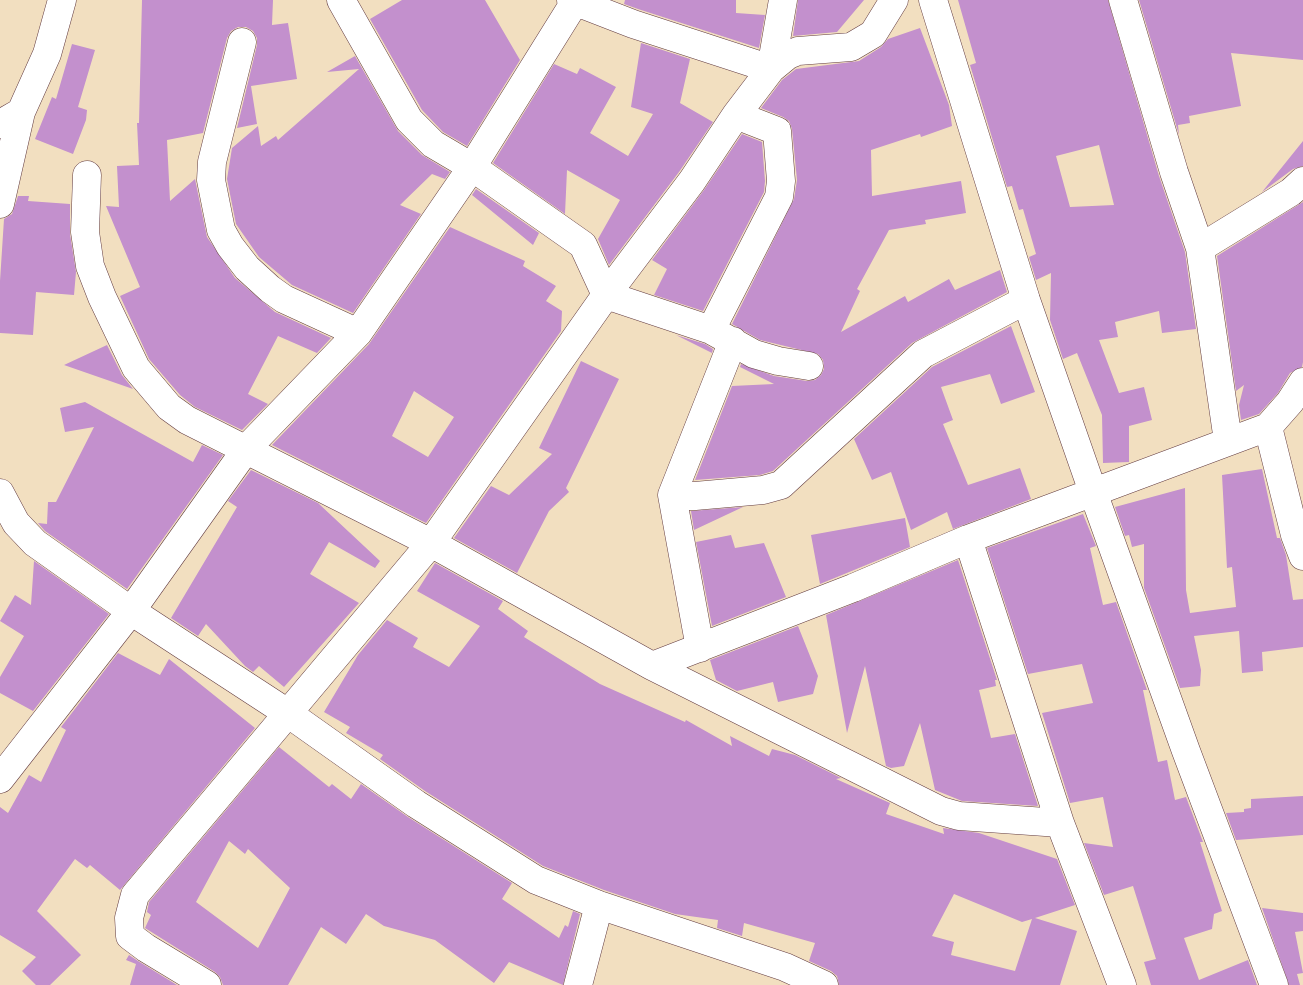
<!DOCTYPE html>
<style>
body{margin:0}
canvas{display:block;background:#f2dfc0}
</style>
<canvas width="1303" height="985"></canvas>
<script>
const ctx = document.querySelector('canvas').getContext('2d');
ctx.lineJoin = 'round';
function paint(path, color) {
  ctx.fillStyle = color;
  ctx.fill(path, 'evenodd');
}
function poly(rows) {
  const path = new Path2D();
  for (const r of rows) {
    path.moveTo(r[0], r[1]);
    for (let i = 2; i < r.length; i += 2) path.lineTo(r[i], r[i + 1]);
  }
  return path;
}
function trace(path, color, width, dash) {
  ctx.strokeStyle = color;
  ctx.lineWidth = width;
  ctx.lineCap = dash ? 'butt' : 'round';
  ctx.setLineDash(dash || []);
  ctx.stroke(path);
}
const building = poly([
 [142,0,273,0,272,25,288,23,297,79,251,86,257,124,237,128,257,45,257,38,253,31,246,27,238,27,231,31,227,38,203,133,167,140,170,201,195,179,207,237,235,278,275,312,331,338,317,353,278,336,248,394,268,404,242,430,195,407,180,395,149,359,120,296,140,287,106,206,119,207,117,166,139,165,137,123,139,123],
 [402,0,485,0,520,60,467,146,443,132,422,110,370,19],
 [625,0,736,0,736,13,765,15,759,48,638,9,624,4],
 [798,0,864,0,837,32,793,36],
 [958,0,1108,0,1159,176,1185,252,1196,329,1162,333,1159,311,1115,322,1118,337,1099,340,1119,393,1144,387,1152,420,1129,426,1129,462,1103,463,1102,415,1077,353,1063,359,1050,320,1051,273,1036,280,1029,257,1036,254,1023,209,1019,210,1012,186,1007,187,970,65,976,63],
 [1099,145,1114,205,1070,207,1056,156],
 [1139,0,1303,0,1303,60,1231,53,1241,106,1189,116,1190,123,1178,125,1179,135],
 [920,28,949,105,952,126,921,137,920,134,871,150,872,196,961,181,966,213,925,220,926,224,889,230,857,289,860,291,841,332,905,296,908,302,949,279,955,290,1000,270,1007,292,912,343,773,471,760,475,695,480,732,386,774,384,740,367,741,364,774,376,807,381,815,380,821,375,824,369,823,360,818,354,760,340,732,324,794,199,797,180,792,129,789,121,783,117,761,108,782,80,796,69,859,61,881,47,888,39],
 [641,43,690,59,680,103,713,122,679,172,609,265,598,239,620,200,567,170,565,214,493,163,554,64,577,74,580,68,616,87,590,133,628,156,653,114,631,107],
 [72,44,95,50,78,107,87,110,86,120,73,154,35,139,52,97,56,99],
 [355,56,398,131,422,155,450,172,445,179,432,174,400,205,421,214,353,313,292,285,259,257,236,224,227,179,232,148,258,126,261,146,276,136,278,140,359,69,327,72],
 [742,134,762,142,765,181,764,192,703,311,654,295,667,269,652,260,704,190],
 [1303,141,1303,166,1293,169,1262,192],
 [476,189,539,233,533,245,472,195],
 [18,196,29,196,28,201,70,204,70,234,76,272,74,295,36,292,33,335,0,333,0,281,4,219,12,214],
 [1303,202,1303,362,1302,367,1290,373,1278,393,1259,414,1241,420,1239,405,1244,385,1236,391,1217,256],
 [450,227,525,261,523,266,556,286,546,301,562,311,561,331,426,523,272,445,369,344],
 [414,391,454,417,428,457,392,436],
 [1011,326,1035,392,1001,404,990,374,941,387,953,420,943,424,968,485,1020,468,1031,499,953,529,947,512,911,530,891,472,872,480,854,439,932,367],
 [676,335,705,344,713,349,712,353],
 [107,345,122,375,133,389,64,365],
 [581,361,619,379,566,488,569,492,549,511,517,573,454,538,491,486,509,495,552,454,539,448],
 [85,402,193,462,202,445,223,455,127,589,45,531,38,523,47,524,48,502,56,502,94,427,65,432,60,408],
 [1262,469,1277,538,1280,538,1286,555,1293,600,1303,599,1303,647,1262,652,1263,671,1242,673,1239,631,1194,636,1201,670,1200,686,1180,688,1144,588,1144,544,1132,547,1129,535,1125,536,1115,507,1185,488,1186,590,1190,613,1236,607,1232,567,1227,568,1222,475],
 [251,470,318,503,380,561,375,568,329,542,310,574,359,603,284,687,259,666,253,672,245,666,206,624,198,636,171,618,237,507,228,501],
 [743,507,694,530,691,511],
 [1083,514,1096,546,1090,548,1103,605,1116,602,1147,690,1143,690,1158,762,1167,760,1175,800,1186,797,1203,842,1200,842,1222,911,1214,914,1212,929,1184,938,1199,980,1248,960,1257,985,1151,985,1144,962,1156,959,1133,886,1104,895,1084,843,1113,847,1103,797,1070,803,1042,713,1093,703,1082,664,1028,674,987,548],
 [905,518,910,547,820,584,811,535],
 [731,535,735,548,764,543,786,597,712,626,696,542],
 [958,560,997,680,995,680,996,686,979,690,991,738,1015,734,1038,806,962,801,935,790,920,723,904,766,891,768,886,766,865,666,847,733,826,615],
 [34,561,109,614,33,711,0,693,0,677,24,636,0,621,15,595,31,605],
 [435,563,503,601,498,609,528,631,524,637,600,684,685,722,686,720,732,746,730,736,769,756,772,749,795,755,841,778,836,779,890,803,886,814,944,834,943,828,979,833,1057,859,1075,905,1035,918,1077,931,1060,985,839,985,837,976,831,971,809,961,815,943,744,923,742,936,717,928,718,920,675,914,604,890,543,866,425,791,380,759,383,755,346,733,350,727,324,712,358,655,387,620,418,638,413,647,449,667,480,626,417,591],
 [954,894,1022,922,1032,919,1015,971,951,955,954,942,932,936],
 [798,626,818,676,813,694,778,702,773,682,737,691,716,680,710,660],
 [118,653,160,675,169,659,255,728,120,890,90,865,87,868,75,859,37,911,81,955,50,985,36,985,22,971,36,957,0,935,0,807,8,813,29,775,41,782,66,730,61,727],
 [279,747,329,787,332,784,351,799,361,784,408,817,512,883,502,899,559,938,565,925,568,927,573,911,580,914,563,985,509,962,494,983,435,940,384,926,366,914,346,944,321,927,288,985,223,985,220,977,215,972,145,928,151,915,147,912,149,902],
 [229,841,245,854,248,849,290,888,258,948,196,902],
 [1303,796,1303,835,1236,840,1226,813,1244,812,1244,809,1251,808,1251,799],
 [1262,908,1303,913,1303,931,1295,932,1303,973,1297,974,1300,985,1289,985],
 [129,955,138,961,177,985,130,985,136,964,126,960]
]);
const minor = poly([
 [341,0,409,120,433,144,472,167,583,245,606,295,711,330,754,354,778,361,809,366],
 [571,0,633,24,771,69,788,55,798,51,851,47,873,34,894,0],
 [933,0,1026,300,1093,492,1186,751,1274,985],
 [1123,0,1174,172,1200,248,1228,441],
 [242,42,212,162,211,180,221,230,230,246,247,268,270,289,284,299,358,333],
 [0,124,21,112,47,54,62,0],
 [87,175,85,232,90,266,102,297,136,368,169,407,187,420,431,543,652,666,853,588,968,539,1268,427,1290,402,1303,382],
 [0,204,21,112],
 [1200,248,1291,192,1303,181],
 [711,330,779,197,781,181,777,131,736,115,771,69,783,0],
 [1268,427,1295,535,1303,556],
 [0,493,16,523,35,543,131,611,289,714,416,804,536,880,599,905,785,967,824,985],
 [672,495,733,341],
 [968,539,1060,823,1122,985],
 [700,648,672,495,695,496,763,490,781,485,923,354,1026,300],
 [652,666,941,811,959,816,1060,823],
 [0,779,131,611,247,448,358,333,472,167,576,0],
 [207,985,146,948,130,936,129,918,135,895,431,543,606,295,692,181,736,115],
 [578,985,599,905]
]);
paint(building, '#c390cd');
trace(minor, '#633c41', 29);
trace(minor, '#fff', 28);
</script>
